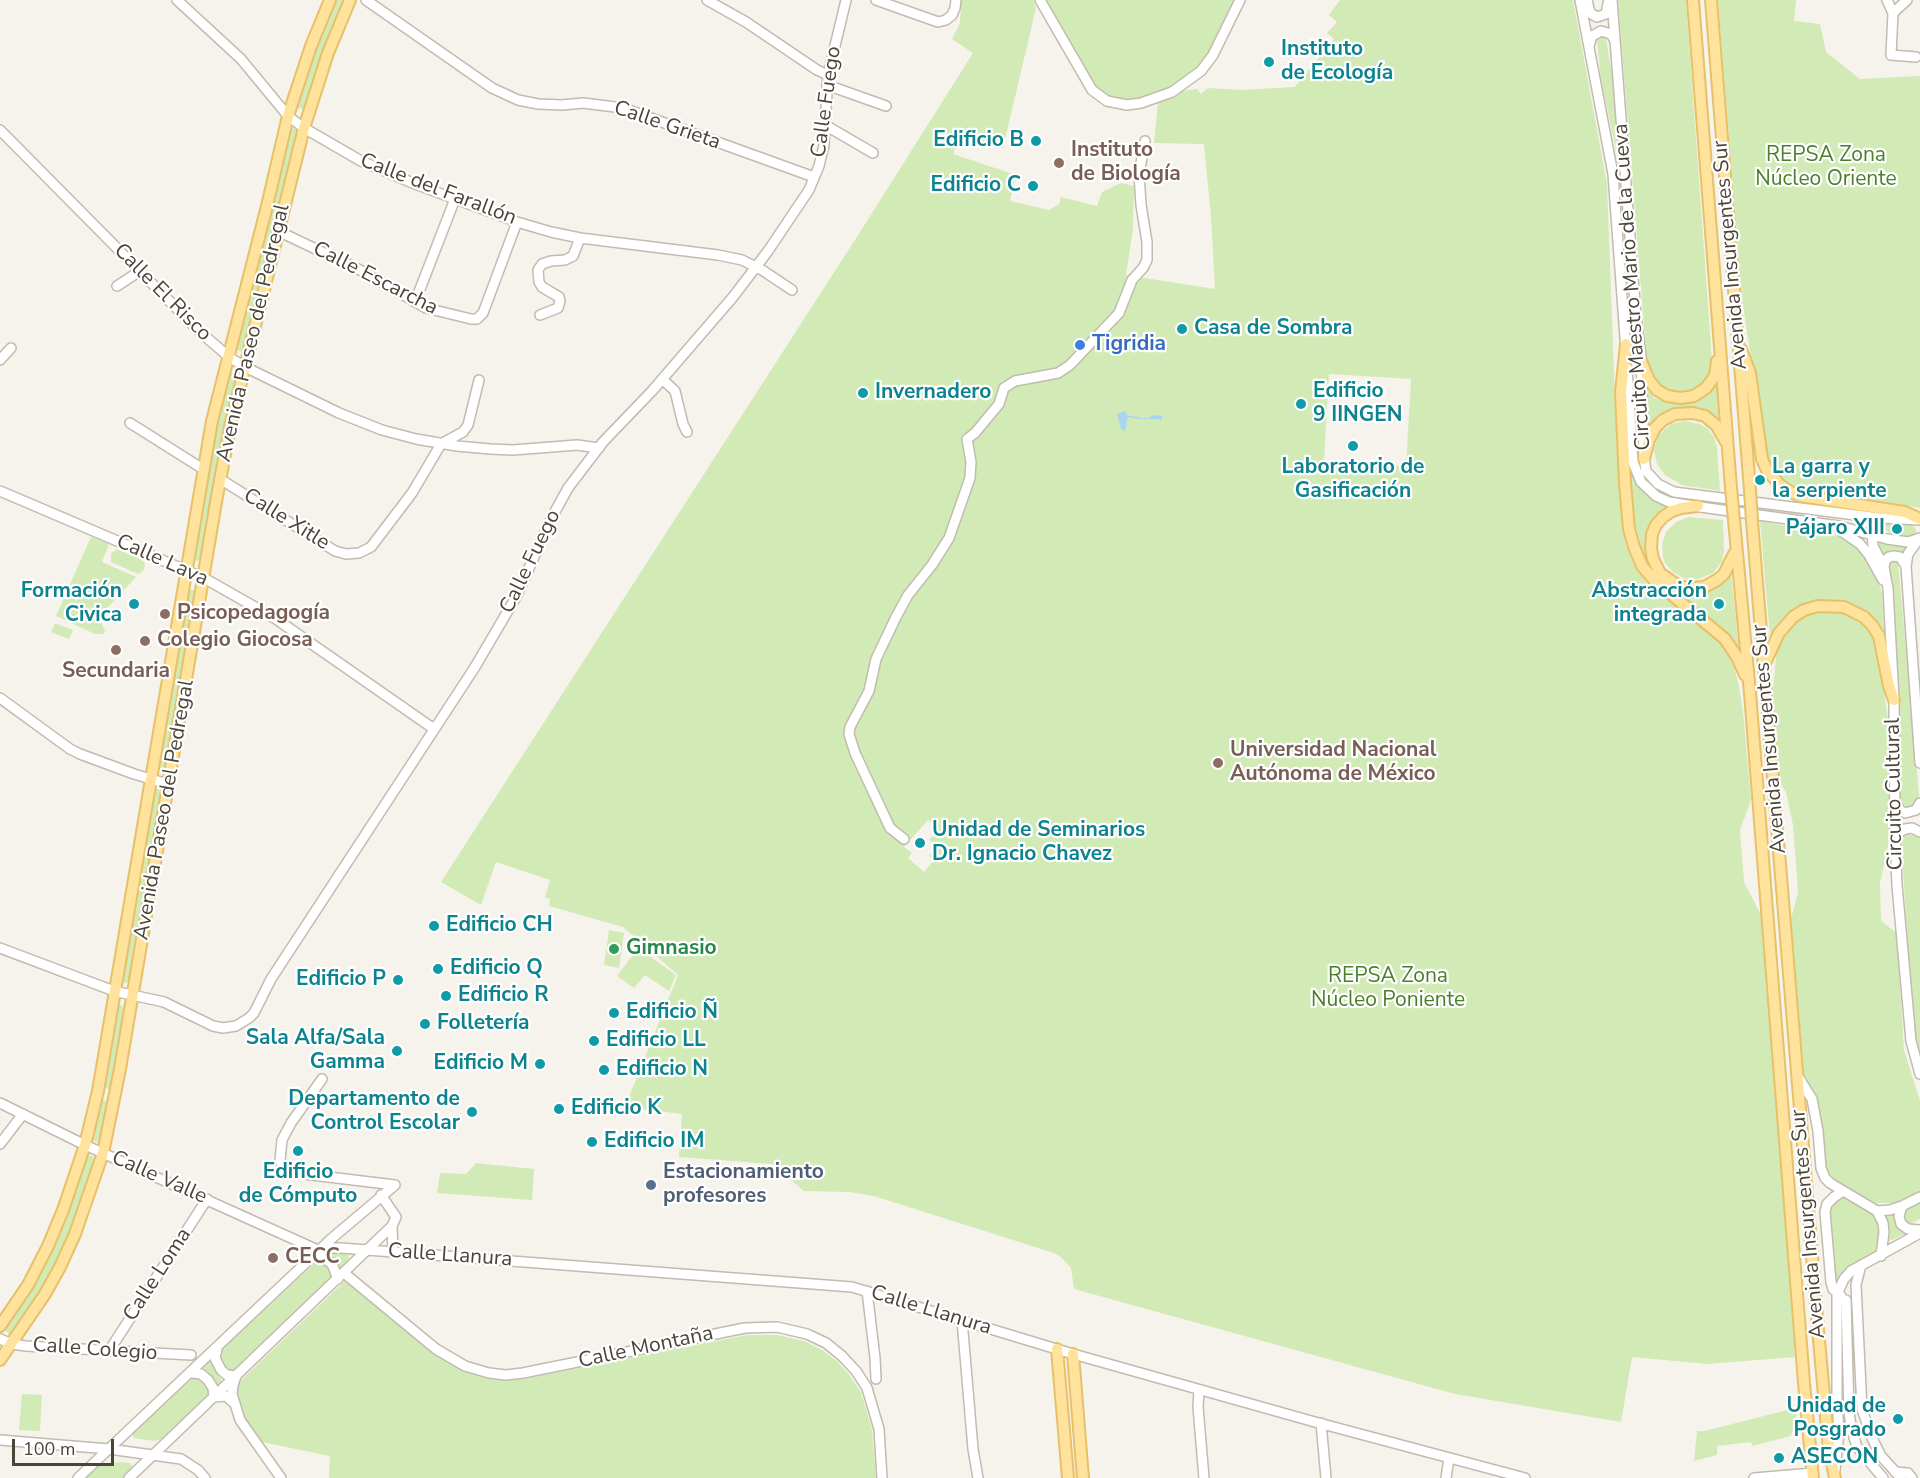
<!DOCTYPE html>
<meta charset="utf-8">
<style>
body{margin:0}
#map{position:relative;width:1920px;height:1478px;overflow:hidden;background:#f6f3ec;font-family:"Nunito Sans",sans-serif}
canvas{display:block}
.scale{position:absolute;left:12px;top:1439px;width:102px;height:27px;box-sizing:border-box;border:3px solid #4b4439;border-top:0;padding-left:8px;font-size:18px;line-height:21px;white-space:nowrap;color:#4b4439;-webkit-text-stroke:4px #fff;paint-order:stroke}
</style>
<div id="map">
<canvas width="1920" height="1478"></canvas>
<div class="scale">100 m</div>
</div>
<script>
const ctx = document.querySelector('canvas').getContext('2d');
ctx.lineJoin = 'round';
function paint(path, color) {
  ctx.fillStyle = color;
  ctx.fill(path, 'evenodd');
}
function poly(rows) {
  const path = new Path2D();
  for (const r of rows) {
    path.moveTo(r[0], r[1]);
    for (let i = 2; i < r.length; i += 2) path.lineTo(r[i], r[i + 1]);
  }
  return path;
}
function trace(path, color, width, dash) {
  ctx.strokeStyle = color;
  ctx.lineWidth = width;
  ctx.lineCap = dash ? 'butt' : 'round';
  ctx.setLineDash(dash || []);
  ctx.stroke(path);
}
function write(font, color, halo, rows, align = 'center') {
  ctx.font = font + ' "Nunito Sans",sans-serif';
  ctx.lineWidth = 4.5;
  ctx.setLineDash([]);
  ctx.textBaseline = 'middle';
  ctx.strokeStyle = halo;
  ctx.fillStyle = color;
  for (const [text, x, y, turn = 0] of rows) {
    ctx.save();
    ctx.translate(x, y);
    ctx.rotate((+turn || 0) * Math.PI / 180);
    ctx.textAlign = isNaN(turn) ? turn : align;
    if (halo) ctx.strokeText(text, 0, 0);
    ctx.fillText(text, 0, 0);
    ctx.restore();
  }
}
const green = poly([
 [334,0,345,0,307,105,303,109,298,108,297,104,314,51],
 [961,0,1033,0,1036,8,1003,148,959,139,953,154,1016,175,1010,201,1049,210,1059,204,1061,197,1097,206,1102,192,1121,183,1134,186,1133,229,1126,275,1215,289,1211,217,1204,144,1154,143,1158,102,1182,91,1197,89,1201,94,1208,88,1242,90,1295,87,1334,39,1327,33,1337,22,1329,15,1340,0,1573,0,1607,184,1617,452,1622,525,1626,545,1633,564,1650,587,1705,628,1725,649,1734,667,1739,686,1743,712,1751,800,1740,830,1744,882,1761,915,1785,1206,1795,1357,1707,1364,1632,1357,1621,1422,1455,1394,1074,1289,1071,1268,1062,1258,1054,1253,874,1196,850,1192,804,1191,772,1164,679,1157,682,1114,625,1107,678,975,623,927,549,906,550,899,545,897,550,880,496,862,481,905,441,882,862,229,973,53,952,39,960,23],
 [1329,374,1411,379,1406,466,1324,461],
 [928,820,939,829,929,840,937,847,929,856,934,860,924,872,908,858,912,853,904,847],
 [1046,0,1234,0,1203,64,1181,81,1156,93,1128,100,1111,97,1101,91,1093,83],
 [1618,0,1686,0,1712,360,1712,368,1707,377,1697,388,1682,394,1664,389,1653,381,1647,363],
 [1718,0,1796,0,1794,21,1820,24,1826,52,1860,79,1920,76,1920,508,1900,504,1800,490,1784,482,1773,470,1766,455,1742,299],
 [1601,36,1606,39,1613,80,1617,155,1601,80,1597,40],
 [290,128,297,129,298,138,245,348,243,351,239,351,235,348],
 [235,372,238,376,202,560,196,561,193,558,217,423,229,375],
 [1718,379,1720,421,1695,408,1675,408,1658,415,1648,427,1645,385,1654,398,1669,403,1688,402,1710,393],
 [1684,421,1700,424,1708,429,1714,437,1717,447,1720,491,1682,485,1665,475,1657,464,1654,451,1657,438,1661,433,1671,424],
 [1630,471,1644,493,1657,502,1671,506,1657,517,1646,536,1648,569,1639,548,1634,530],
 [1688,517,1723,520,1724,552,1722,561,1713,573,1699,579,1686,579,1674,573,1665,563,1663,557,1662,544,1666,532,1676,522],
 [1760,521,1843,537,1863,553,1876,571,1882,594,1885,645,1872,618,1846,601,1821,600,1794,609,1770,637],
 [1886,523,1908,524,1913,526,1917,531,1913,535,1909,536,1896,536,1881,528,1881,525],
 [91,537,109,544,102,562,136,577,99,617,105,631,104,634,95,634,56,616],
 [1876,543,1877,543,1906,546,1903,554,1895,551,1886,554,1883,557],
 [117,549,144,561,145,566,143,571,138,574,111,562,111,554],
 [1898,561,1919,795,1918,804,1908,808,1900,801,1896,679,1890,563],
 [1731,573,1739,650,1726,634,1674,590,1697,594,1708,590,1724,582],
 [192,590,197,593,166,772,161,774,157,770,187,591],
 [1819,609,1839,612,1857,618,1872,632,1879,655,1888,720,1889,832,1888,846,1880,883,1881,921,1897,933,1904,1050,1920,1101,1920,1192,1897,1203,1876,1203,1827,1176,1822,1160,1818,1105,1804,1076,1791,919,1798,892,1793,825,1786,792,1780,783,1773,689,1777,647,1785,631,1796,618],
 [55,623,73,630,69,639,51,632],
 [158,788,162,793,130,981,125,983,122,981,154,789],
 [1901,835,1919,835,1920,837,1920,1051,1917,1049,1913,1037],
 [609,930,624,933,619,968,604,965],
 [638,948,676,975,669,991,645,975,634,988,617,976],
 [121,1005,125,1009,112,1088,108,1089,104,1086,117,1006],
 [104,1100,109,1104,101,1140,96,1142,91,1138,100,1101],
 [90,1155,96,1159,71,1233,49,1279,12,1334,9,1334,6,1331,5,1327,86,1158],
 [476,1163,534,1169,532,1200,437,1193,440,1173,466,1174],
 [1845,1196,1874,1211,1879,1224,1881,1237,1875,1252,1857,1262,1837,1281,1834,1277,1828,1214,1838,1198],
 [1920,1201,1920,1219,1910,1224,1903,1220,1903,1211],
 [1897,1212,1910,1232,1889,1241,1890,1231,1884,1215],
 [328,1252,348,1252,349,1261,342,1268,338,1268,326,1255],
 [318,1260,326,1263,336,1276,236,1370,229,1370,223,1367,219,1357,221,1350],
 [346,1280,432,1353,462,1371,488,1379,506,1380,523,1379,747,1335,777,1335,804,1341,822,1350,837,1361,850,1376,861,1392,872,1430,876,1478,329,1478,330,1456,262,1442,244,1418,235,1394,239,1382],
 [209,1362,213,1362,215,1364,222,1382,220,1386,217,1386,202,1370],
 [194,1377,202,1378,212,1394,167,1437,155,1441,133,1438,133,1433],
 [22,1394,42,1395,40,1431,19,1430],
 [1799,1407,1791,1436,1752,1446,1751,1442,1717,1446,1717,1455,1694,1461,1697,1431,1705,1431],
 [122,1462,130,1463,133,1467,132,1470,123,1478,83,1478,96,1465]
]);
const water = poly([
 [1125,411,1128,416,1138,417,1140,418,1150,418,1151,416,1158,415,1163,416,1160,421,1159,419,1139,419,1128,417,1125,431,1121,429,1117,414]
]);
const minor = poly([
 [177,0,241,59,288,116,304,128,361,161,415,184,517,222,551,232,580,238,718,255,742,260,762,270,792,290],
 [366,0,492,88,518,100,538,104,562,105,583,103,623,108,814,177],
 [707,0,746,22,817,70,828,75],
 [876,0,938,22,946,20,952,15,955,8,956,0],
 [1040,0,1092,90,1107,101,1127,105,1141,103,1172,92,1201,71,1213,55,1240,0],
 [1580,0,1613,174,1626,351],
 [1587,0,1590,13,1597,17,1606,14,1608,3],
 [1612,0,1636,316,1641,356,1644,456,1646,471,1658,484,1674,492,1879,518,1920,520],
 [1887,0,1893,13,1891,55,1916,57],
 [1893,13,1907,0],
 [1589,46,1592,36,1601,31,1611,34,1615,41],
 [827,85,886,106],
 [825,125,873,153],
 [0,130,199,331,229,357,245,367,339,413,382,430,416,439,457,446,490,449,513,450,577,445,599,448],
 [278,231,364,272,426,308,471,319,477,319,483,313,517,222],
 [117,286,140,271],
 [415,302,455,199],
 [540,315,558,308,560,301,559,297,542,287,539,282,538,270,542,264,551,261,565,260,573,256,580,238],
 [0,360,11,348],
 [1627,368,1633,462,1641,482,1656,496,1669,502,1693,506,1839,526,1887,539,1908,542,1920,538],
 [662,379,675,391,683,424,687,432],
 [130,423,203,469],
 [220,479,335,551,346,554,359,553,371,547,412,493,441,444,463,432,468,425,479,380],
 [0,491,204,578,276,619,434,729],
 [1879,518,1874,522,1872,529,1873,546,1884,567,1888,589,1894,700,1895,838,1897,885,1911,1041,1920,1074],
 [1840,530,1860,544,1869,555,1883,580],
 [1919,539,1908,554,1906,566,1920,763],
 [1884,567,1885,561,1889,557,1894,556,1900,557,1906,566],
 [0,698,70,749,80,754,134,774,168,784],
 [1895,802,1900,810,1905,813,1916,810,1920,803],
 [1895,838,1898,833,1905,829,1912,828,1920,832],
 [904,839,890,828,855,753,849,734,850,727,869,691,876,659,896,617,908,595,932,565,949,538,970,478,971,462,967,439,975,433,999,404,1004,388,1015,381,1058,373,1070,365,1119,313,1132,280,1143,268,1147,260,1147,242,1141,205,1139,174,1145,141],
 [0,948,114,991,164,1002,213,1026,223,1028,236,1026,249,1018,254,1013,271,979,475,667,516,597,551,519,568,488,603,442,652,391,733,297,768,251,809,190,819,166,824,145,828,75,846,0],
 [1797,1075,1812,1099,1818,1131,1821,1168,1825,1178,1830,1183,1877,1211,1890,1210,1902,1206,1920,1197],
 [322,1079,291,1123,282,1140,280,1160,283,1168,287,1172,395,1185],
 [0,1103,85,1145,320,1251],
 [0,1144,23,1114],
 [381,1195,396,1217,392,1226,393,1253],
 [1902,1206,1899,1216,1901,1224,1908,1229,1920,1230],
 [1877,1211,1883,1223,1884,1232,1881,1256],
 [320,1251,329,1248,341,1248,852,1287,1073,1354,1315,1422,1525,1478],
 [313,1258,325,1259,332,1264,338,1279],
 [1861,1265,1856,1285,1862,1409,1872,1438,1881,1456,1901,1478],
 [344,1273,436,1349,465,1366,489,1373,506,1375,523,1373,745,1328,777,1327,807,1334,826,1343,842,1356,856,1371,867,1388,879,1429,882,1478],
 [867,1291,875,1358,876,1379],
 [1841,1296,1833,1289,1831,1282,1825,1212,1827,1204,1834,1197,1843,1191],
 [1846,1300,1849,1413,1852,1431,1857,1447,1883,1478],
 [962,1320,973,1449,978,1478],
 [0,1339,12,1344,26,1346,191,1355],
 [217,1349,215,1358,221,1370,227,1375,236,1376,233,1385,232,1394,240,1420,281,1478],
 [109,1351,207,1199],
 [192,1373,201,1374,208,1380,213,1388,214,1397,226,1396,234,1403],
 [1199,1390,1198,1407,1204,1478],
 [1321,1423,1326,1478],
 [0,1440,109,1449,181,1459,198,1470,205,1478],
 [1835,1470,1839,1432,1837,1400,1837,1294,1844,1279,1851,1271,1920,1233],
 [1895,1472,1908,1473,1912,1478],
 [78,1478,331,1239,395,1185],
 [129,1478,392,1226],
 [1446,1478,1449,1458],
 [1754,1478,1813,1473]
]);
const major = poly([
 [1693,0,1731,488],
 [1711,0,1750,490],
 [1626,344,1621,392,1625,483,1629,529,1634,547,1642,566,1654,580,1725,639,1737,657,1745,675],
 [1741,349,1750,373,1762,459,1767,470,1779,484,1787,490,1800,496,1905,512,1920,519],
 [1641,361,1649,380,1657,390,1667,396,1681,398,1694,396,1706,388,1715,376,1717,361],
 [1644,459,1649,440,1655,428,1663,420,1675,414,1693,413,1705,416,1716,425,1726,442],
 [1698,506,1681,508,1672,511,1663,517,1656,525,1652,534,1651,548,1653,559,1660,573,1677,585,1688,588,1704,587,1717,580,1724,574,1734,554],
 [1734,520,1750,693,1804,1383,1813,1478],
 [1752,521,1818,1329,1829,1450,1835,1478],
 [1765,663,1779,633,1793,617,1804,610,1818,606,1844,607,1864,617,1872,625,1879,636,1889,686,1894,700],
 [0,1326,28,1285,48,1246,63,1210,85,1145,98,1091,212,421,267,206,288,116,311,46,330,0],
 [1057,1349,1068,1478],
 [1073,1354,1083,1478],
 [0,1360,45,1294,60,1267,75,1234,103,1153,120,1069,216,502,230,427,304,128,328,53,350,0]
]);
const majorBridge = poly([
 [1731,488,1734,520],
 [1750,490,1752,521]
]);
const markers = [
 [1269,62,6,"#0f9aa8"],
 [1036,141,6,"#0f9aa8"],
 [1059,163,6,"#8d6e63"],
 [1033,186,6,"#0f9aa8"],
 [1182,329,6,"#0f9aa8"],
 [1080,345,6,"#3f7fe0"],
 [863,393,6,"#0f9aa8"],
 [1301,404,6,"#0f9aa8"],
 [1353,446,6,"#0f9aa8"],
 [1760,480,6,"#0f9aa8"],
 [1897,529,6,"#0f9aa8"],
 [134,604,6,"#0f9aa8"],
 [1719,604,6,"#0f9aa8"],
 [165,614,6,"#8d6e63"],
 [145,641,6,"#8d6e63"],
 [116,650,6,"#8d6e63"],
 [1218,763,6,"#8d6e63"],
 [920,843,6,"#0f9aa8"],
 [434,926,6,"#0f9aa8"],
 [614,949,6,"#2e9e5b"],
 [438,969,6,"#0f9aa8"],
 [398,980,6,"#0f9aa8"],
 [446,996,6,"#0f9aa8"],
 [614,1013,6,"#0f9aa8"],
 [425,1024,6,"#0f9aa8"],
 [594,1041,6,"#0f9aa8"],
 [397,1051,6,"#0f9aa8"],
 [540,1064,6,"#0f9aa8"],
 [604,1070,6,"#0f9aa8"],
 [559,1109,6,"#0f9aa8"],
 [472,1112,6,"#0f9aa8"],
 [592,1142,6,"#0f9aa8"],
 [298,1151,6,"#0f9aa8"],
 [651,1185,6,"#5c6f8a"],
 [273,1258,6,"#8d6e63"],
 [1898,1419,6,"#0f9aa8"],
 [1779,1458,6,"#0f9aa8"]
];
const cultureNames = [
 ["Instituto",1281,50],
 ["de Ecología",1281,74],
 ["Edificio B",1024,141,"right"],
 ["Edificio C",1021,186,"right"],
 ["Casa de Sombra",1194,329],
 ["Edificio",1313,392],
 ["9 IINGEN",1313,416],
 ["Invernadero",875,393],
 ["Laboratorio de",1353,468,"center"],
 ["Gasificación",1353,492,"center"],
 ["La garra y",1772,468],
 ["la serpiente",1772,492],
 ["Pájaro XIII",1885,529,"right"],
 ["Formación",122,592,"right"],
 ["Civica",122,616,"right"],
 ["Abstracción",1707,592,"right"],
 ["integrada",1707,616,"right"],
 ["Unidad de Seminarios",932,831],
 ["Dr. Ignacio Chavez",932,855],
 ["Edificio CH",446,926],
 ["Edificio Q",450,969],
 ["Edificio P",386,980,"right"],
 ["Edificio R",458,996],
 ["Edificio Ñ",626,1013],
 ["Folletería",437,1024],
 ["Sala Alfa/Sala",385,1039,"right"],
 ["Gamma",385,1063,"right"],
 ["Edificio LL",606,1041],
 ["Edificio M",528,1064,"right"],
 ["Edificio N",616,1070],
 ["Departamento de",460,1100,"right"],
 ["Control Escolar",460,1124,"right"],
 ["Edificio K",571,1109],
 ["Edificio IM",604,1142],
 ["Edificio",298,1173,"center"],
 ["de Cómputo",298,1197,"center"],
 ["Unidad de",1886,1407,"right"],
 ["Posgrado",1886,1431,"right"],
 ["ASECON",1791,1458]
];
const streetNames = [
 ["Calle Fuego",827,102,-82],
 ["Calle Grieta",667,126,19],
 ["Calle del Farallón",438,190,21],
 ["Avenida Insurgentes Sur",1731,255,-95],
 ["Calle Escarcha",375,279,27],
 ["Circuito Maestro Mario de la Cueva",1633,287,-94],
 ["Calle El Risco",162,293,45],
 ["Avenida Paseo del Pedregal",254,333,-77],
 ["Calle Xitle",286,520,32],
 ["Calle Lava",162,561,24],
 ["Calle Fuego",531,562,-64],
 ["Avenida Insurgentes Sur",1770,739,-95],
 ["Circuito Cultural",1895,794,-91],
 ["Avenida Paseo del Pedregal",165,810,-80],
 ["Calle Valle",159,1178,24],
 ["Avenida Insurgentes Sur",1809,1224,-95],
 ["Calle Llanura",450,1256,4],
 ["Calle Loma",158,1275,-57],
 ["Calle Llanura",931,1311,17],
 ["Calle Montaña",646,1348,-12],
 ["Calle Colegio",95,1350,4]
];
const educationNames = [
 ["Instituto",1071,151],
 ["de Biología",1071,175],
 ["Psicopedagogía",177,614],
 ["Colegio Giocosa",157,641],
 ["Secundaria",116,672,"center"],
 ["Universidad Nacional",1230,751],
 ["Autónoma de México",1230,775],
 ["CECC",285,1258]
];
const parkNames = [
 ["REPSA Zona",1826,156],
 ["Núcleo Oriente",1826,180],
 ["REPSA Zona",1388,977],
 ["Núcleo Poniente",1388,1001]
];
const shopNames = [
 ["Tigridia",1092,345]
];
const leisureNames = [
 ["Gimnasio",626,949]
];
const serviceNames = [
 ["Estacionamiento",663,1173],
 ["profesores",663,1197]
];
paint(green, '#d2eab5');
paint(water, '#a9d4f2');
trace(minor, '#c2bbae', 12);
trace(major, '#e6c16a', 14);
trace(minor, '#fff', 9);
trace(major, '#ffe39c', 10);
trace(majorBridge, '#e6c16a', 14, []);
trace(majorBridge, '#ffe39c', 10);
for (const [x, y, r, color] of markers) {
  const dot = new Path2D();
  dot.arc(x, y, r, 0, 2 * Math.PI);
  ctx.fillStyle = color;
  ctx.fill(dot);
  trace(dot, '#fff', 2);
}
write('bold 21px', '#0d838f', '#fff', cultureNames, 'left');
write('21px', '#4b4439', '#fff', streetNames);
write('bold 21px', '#785e54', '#fff', educationNames, 'left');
write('21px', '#4a7f2a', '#fff', parkNames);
write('bold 21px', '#366cbe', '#fff', shopNames, 'left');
write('bold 21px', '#27864d', '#fff', leisureNames, 'left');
write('bold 21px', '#4e5e75', '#fff', serviceNames, 'left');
</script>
